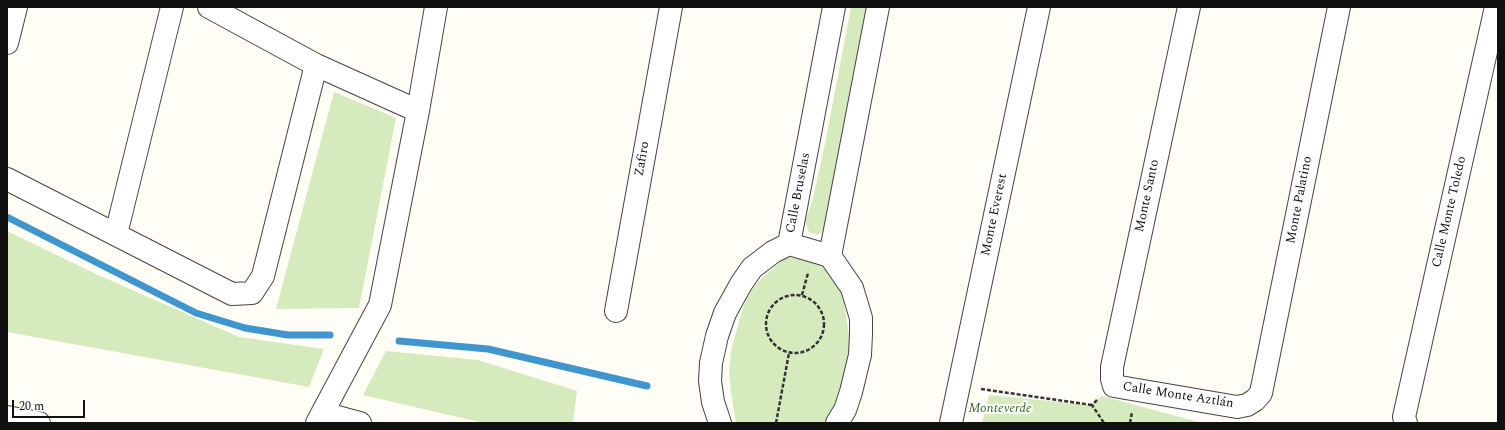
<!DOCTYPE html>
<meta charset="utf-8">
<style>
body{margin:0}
#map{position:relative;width:1505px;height:430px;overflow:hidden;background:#fffdf5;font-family:Spectral,serif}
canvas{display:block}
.frame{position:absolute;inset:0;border:8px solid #111;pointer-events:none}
.scale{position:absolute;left:12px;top:400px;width:73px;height:18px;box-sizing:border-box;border:2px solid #111;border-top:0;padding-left:5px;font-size:12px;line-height:14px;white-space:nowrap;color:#111;-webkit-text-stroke:3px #fff;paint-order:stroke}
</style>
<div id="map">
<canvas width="1505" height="430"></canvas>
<div class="frame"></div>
<div class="scale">20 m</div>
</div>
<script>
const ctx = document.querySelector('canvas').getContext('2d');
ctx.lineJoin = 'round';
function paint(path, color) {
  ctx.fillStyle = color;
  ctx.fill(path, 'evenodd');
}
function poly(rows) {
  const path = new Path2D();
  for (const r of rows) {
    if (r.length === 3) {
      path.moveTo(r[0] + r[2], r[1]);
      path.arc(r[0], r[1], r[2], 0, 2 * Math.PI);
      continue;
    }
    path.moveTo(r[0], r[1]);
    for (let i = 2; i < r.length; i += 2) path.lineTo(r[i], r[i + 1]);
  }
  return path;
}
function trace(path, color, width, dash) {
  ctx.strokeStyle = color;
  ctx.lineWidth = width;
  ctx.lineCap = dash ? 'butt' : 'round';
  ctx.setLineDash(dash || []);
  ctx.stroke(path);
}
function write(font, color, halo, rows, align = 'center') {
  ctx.font = font + ' Spectral,serif';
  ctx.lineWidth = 4;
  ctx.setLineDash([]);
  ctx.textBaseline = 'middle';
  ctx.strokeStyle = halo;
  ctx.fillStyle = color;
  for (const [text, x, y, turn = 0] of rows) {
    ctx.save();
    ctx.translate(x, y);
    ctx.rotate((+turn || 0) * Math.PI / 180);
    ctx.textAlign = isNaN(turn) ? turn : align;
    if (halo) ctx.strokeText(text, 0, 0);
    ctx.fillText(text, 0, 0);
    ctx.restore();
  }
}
const green = poly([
 [851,7,869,7,826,227,818,235,809,232,805,222,812,202,825,144],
 [334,92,396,118,359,308,276,309],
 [7,231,96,274,239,337,324,349,309,387,7,332],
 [808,256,823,263,842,289,850,342,842,393,828,423,736,423,731,393,729,372,731,350,743,308,751,291,761,279,785,258],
 [386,351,478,360,577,391,573,423,484,423,363,395],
 [989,395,1091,405,1102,396,1202,423,982,423]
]);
const stream = poly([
 [7,217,196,313,245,328,288,335,330,335],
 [399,341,488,349,647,386]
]);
const path = poly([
 [802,295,808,273],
 [795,324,29],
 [981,389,1092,405],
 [1097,400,1092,405,1104,423],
 [776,423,789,353],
 [1130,423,1132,412]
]);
const minor = poly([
 [209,7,316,65,418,111],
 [1189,7,1112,367,1112,379,1114,386,1237,407,1247,405,1255,400,1261,393,1339,7],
 [7,43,16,7],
 [7,179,232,294,252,293,263,276,316,65],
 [116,234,172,7],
 [789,244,830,256],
 [616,311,671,7],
 [323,413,360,423],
 [7,417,39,423],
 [317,423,380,305,418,111,436,7],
 [720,423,713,402,710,381,711,363,717,336,725,313,741,284,752,268,773,252,789,244,834,7],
 [837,423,845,410,851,392,860,355,861,334,861,318,852,288,830,256,878,7],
 [951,423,1039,7],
 [1406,423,1404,417,1496,7]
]);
const streetNames = [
 ["Zafiro",643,159,-80],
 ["Calle Bruselas",799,193,-79],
 ["Monte Santo",1148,196,-78],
 ["Monte Palatino",1300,200,-79],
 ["Calle Monte Toledo",1450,212,-77],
 ["Monte Everest",995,215,-78],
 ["Calle Monte Aztlán",1178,396,9]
];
const parkNames = [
 ["Monteverde",1000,409]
];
paint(green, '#d5ebbd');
trace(stream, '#3f96cf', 7);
trace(minor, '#444', 24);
trace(path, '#333', 2.5, [4, 2]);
trace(minor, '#fff', 22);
write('13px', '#111', '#fff', streetNames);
write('italic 13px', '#2f6b1f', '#fff', parkNames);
</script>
